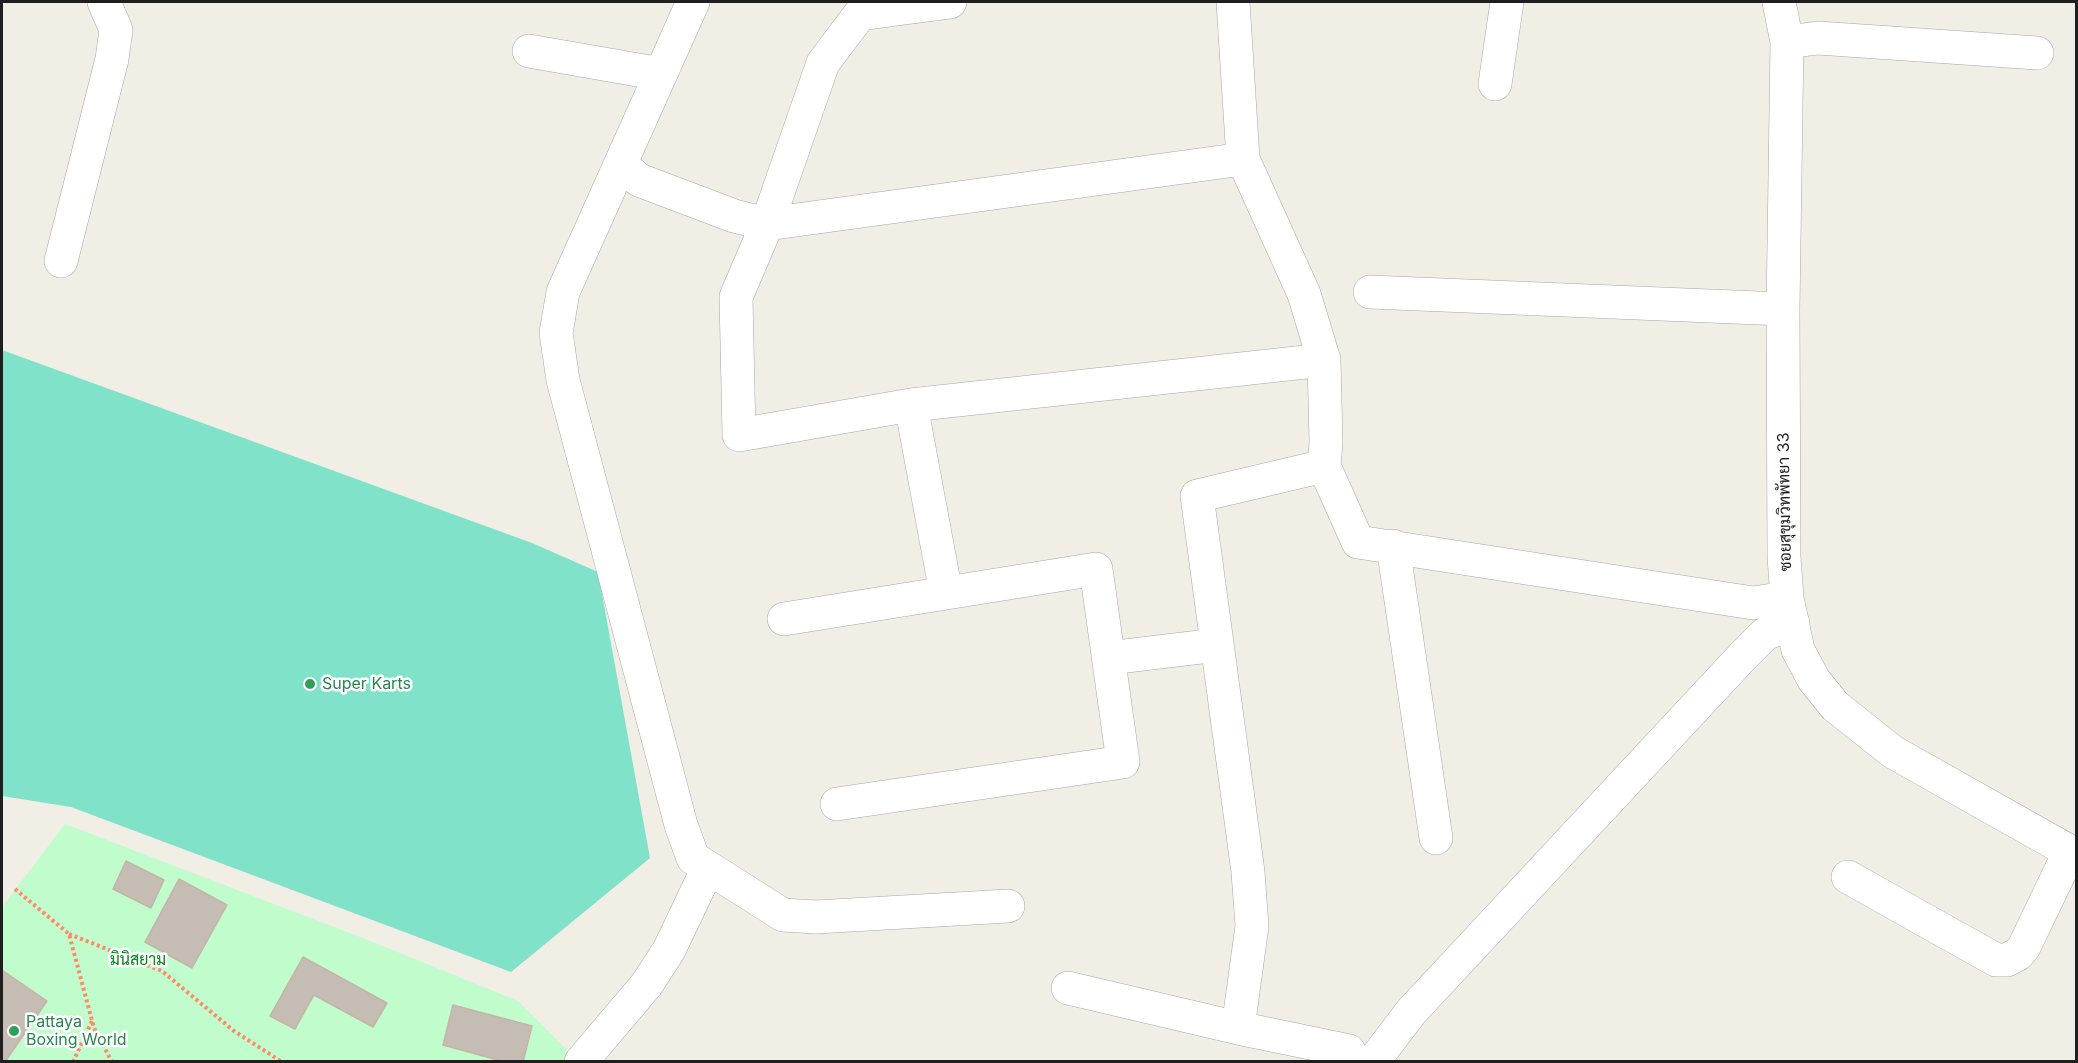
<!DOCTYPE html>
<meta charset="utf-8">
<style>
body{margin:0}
#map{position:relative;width:2078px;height:1063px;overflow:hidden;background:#f0eee5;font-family:Inter,sans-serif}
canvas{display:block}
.frame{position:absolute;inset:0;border:3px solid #1f1f1f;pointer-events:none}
</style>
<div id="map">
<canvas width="2078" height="1063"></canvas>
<div class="frame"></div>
</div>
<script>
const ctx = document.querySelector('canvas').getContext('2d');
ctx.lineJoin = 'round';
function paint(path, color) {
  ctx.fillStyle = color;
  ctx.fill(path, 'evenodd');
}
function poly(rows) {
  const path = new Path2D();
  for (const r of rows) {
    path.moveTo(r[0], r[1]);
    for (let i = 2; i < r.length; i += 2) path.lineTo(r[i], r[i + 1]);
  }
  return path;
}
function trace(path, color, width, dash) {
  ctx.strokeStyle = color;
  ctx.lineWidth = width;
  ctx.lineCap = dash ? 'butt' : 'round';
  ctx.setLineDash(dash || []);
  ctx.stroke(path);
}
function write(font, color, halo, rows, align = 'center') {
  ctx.font = font + ' Inter,Sarabun,sans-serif';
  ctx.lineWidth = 5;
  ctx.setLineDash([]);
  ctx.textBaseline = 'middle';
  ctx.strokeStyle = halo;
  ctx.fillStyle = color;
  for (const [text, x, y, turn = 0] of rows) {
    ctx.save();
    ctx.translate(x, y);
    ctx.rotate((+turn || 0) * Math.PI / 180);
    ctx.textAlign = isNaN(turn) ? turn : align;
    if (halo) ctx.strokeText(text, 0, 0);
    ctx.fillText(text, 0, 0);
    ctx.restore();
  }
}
const park = poly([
 [65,824,368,940,518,1001,578,1061,7,1061,47,1001,2,970,2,907]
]);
const pitch = poly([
 [2,350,532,543,598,572,650,858,511,972,71,807,2,796]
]);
const building = poly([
 [126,861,164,880,151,908,113,889,126,861],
 [179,879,227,905,192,968,145,942,179,879],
 [303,957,387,1003,373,1027,314,995,295,1029,270,1016,303,957],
 [2,970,47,1001,5,1062,2,1062,2,970],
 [453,1005,532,1026,523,1062,505,1062,443,1045,453,1005]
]);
const path = poly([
 [15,889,69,934,94,1028,112,1062],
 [69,934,162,971,234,1031,282,1062],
 [73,1062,92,1021]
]);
const minor = poly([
 [693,2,563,292,556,333,563,380,681,825,693,858,783,915,816,917,1008,906],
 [950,2,860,14,823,63,767,224,736,297,739,435,911,405,1324,360],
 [1233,2,1243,159,1304,294,1324,360,1326,442,1324,466,1358,542,1753,603,1787,598],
 [1779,2,1787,42,1783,309,1784,557,1787,598,1798,650,1814,680,1835,706,1893,752,2076,855],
 [1787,42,1818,38,2037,53],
 [529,51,661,74],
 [1495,84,1507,2],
 [621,164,639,180,734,216,767,224,1243,159],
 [61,261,112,59,116,30,104,2],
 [1370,292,1783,309],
 [911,405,946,593],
 [1393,546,1436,838],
 [784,619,1096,569,1123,762,837,804],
 [1109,658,1217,645],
 [1848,877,1996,960,2007,960,2018,954,2024,947,2070,851],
 [1068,988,1238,1028,1349,1051],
 [1238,1028,1252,926,1248,872,1197,496,1324,466],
 [581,1062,647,984,669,950,708,868],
 [1373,1062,1411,1012,1742,657,1765,634,1793,623]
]);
const markers = [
 [310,684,6,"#2e9e5b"],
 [14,1031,6,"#2e9e5b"]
];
const streetNames = [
 ["ซอยสุขุมวิทพัทยา 33",1785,502,-91]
];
const leisureNames = [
 ["Super Karts",322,684],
 ["Pattaya",26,1022],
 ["Boxing World",26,1040]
];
const parkNames = [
 ["มินิสยาม",138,960]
];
paint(park, '#c1fccd');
paint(pitch, '#80e2c8');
paint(building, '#c5bdb4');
trace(building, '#c3b6a7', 1.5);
trace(minor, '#a6a6a6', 34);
trace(path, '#ff8968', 4, [3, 3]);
trace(minor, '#fff', 33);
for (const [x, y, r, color] of markers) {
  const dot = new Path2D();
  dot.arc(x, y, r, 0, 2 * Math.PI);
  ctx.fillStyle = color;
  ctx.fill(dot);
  trace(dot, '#fff', 2);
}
write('16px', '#1f1f1f', '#fff', streetNames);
write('16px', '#27864d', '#fff', leisureNames, 'left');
write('16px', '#078420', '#fff', parkNames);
</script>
